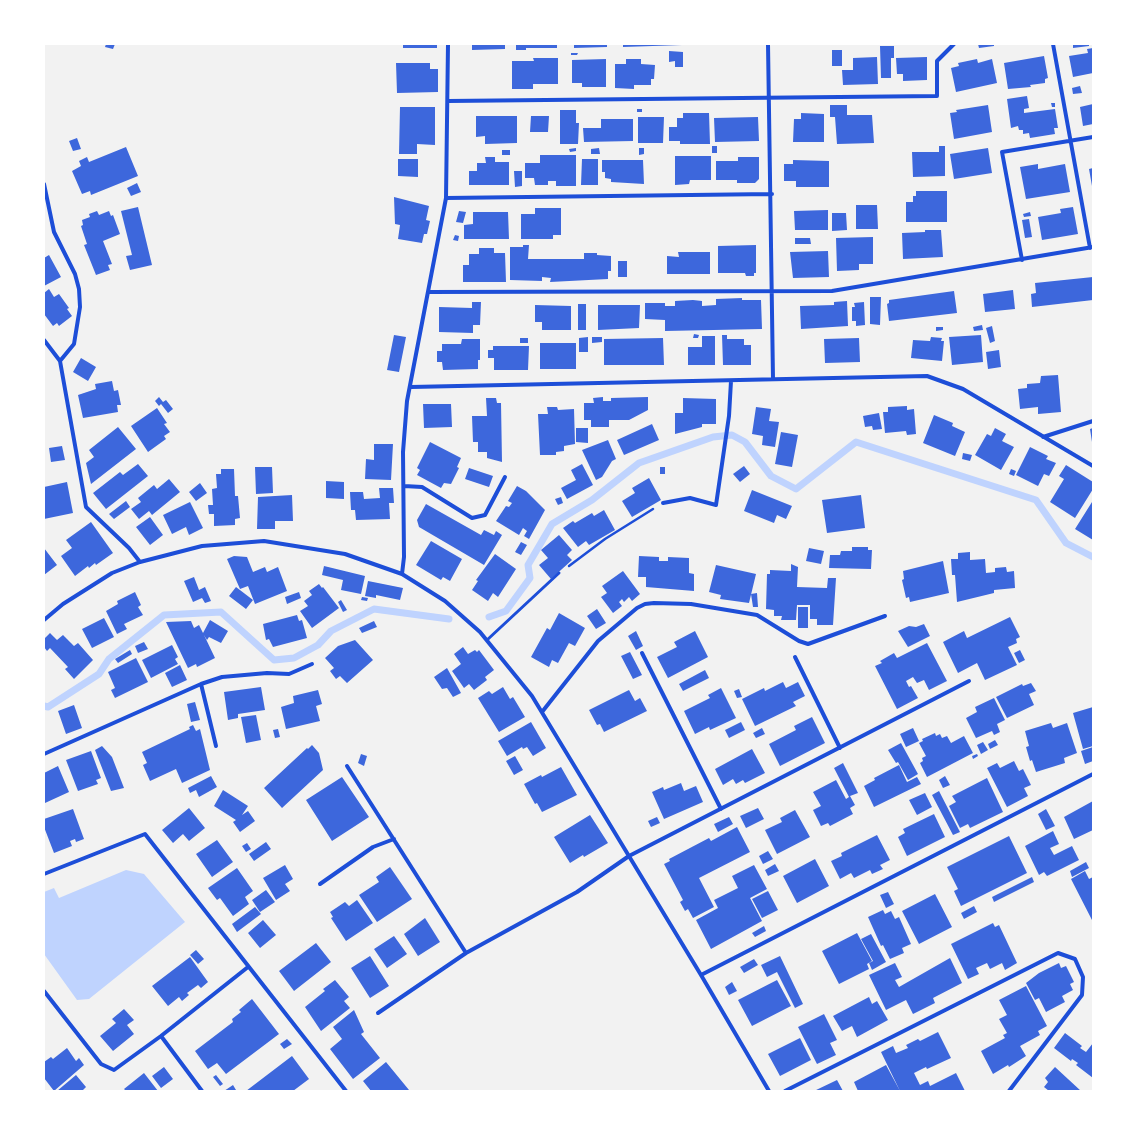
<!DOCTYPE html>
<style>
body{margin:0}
#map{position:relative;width:1137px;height:1135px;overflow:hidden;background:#f2f2f2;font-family:Barlow,sans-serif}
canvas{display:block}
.frame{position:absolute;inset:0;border:45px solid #fff;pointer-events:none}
</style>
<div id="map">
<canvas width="1137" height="1135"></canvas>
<div class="frame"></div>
</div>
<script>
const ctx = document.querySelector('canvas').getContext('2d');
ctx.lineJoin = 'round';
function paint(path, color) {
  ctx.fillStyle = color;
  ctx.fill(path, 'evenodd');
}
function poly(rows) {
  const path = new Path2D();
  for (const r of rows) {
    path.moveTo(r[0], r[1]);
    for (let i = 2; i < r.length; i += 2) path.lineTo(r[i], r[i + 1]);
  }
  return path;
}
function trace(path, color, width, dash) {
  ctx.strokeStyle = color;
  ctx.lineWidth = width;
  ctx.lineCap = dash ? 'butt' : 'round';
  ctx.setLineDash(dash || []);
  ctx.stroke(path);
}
const water = poly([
 [126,870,144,874,185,922,89,999,77,1000,44,954,44,892,54,888,59,898]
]);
const stream = poly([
 [489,617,506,611,530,578,528,565,552,524,592,500,639,463,713,437,732,435,745,442,771,476,796,489,856,442,1036,500,1066,543,1093,557],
 [44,706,48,707,99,674,109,659,164,615,221,612,274,660,294,658,318,645,331,631,374,609,449,619]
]);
const building = poly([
 [106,44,115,44,113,49,105,47],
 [403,44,437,44,437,48,403,48],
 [472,44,505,44,505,49,472,50],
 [516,44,557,44,557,48,526,48,526,50,516,50],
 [574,44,607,44,607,47,574,48],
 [623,44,682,44,682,45,623,47],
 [978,44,994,44,994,46,979,48],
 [1073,44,1089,44,1089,46,1073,48],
 [880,46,894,46,894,58,891,58,891,78,881,78],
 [1093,48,1093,73,1073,77,1069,56,1088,53,1087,49],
 [832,50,842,50,842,66,832,66],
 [669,51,683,52,683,67,675,67,675,61,669,62],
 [571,53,578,53,577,55,571,55],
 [1044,56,1048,78,1045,79,1045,83,1030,85,1031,87,1008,89,1004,63],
 [877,57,878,84,843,85,842,70,853,70,853,58],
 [927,57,927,80,903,81,903,74,897,74,896,58],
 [533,58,558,58,558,84,533,84,533,89,512,89,512,61,534,61],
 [606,59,606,87,582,87,582,83,572,83,572,60],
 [626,59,641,59,641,64,655,65,654,79,651,79,651,85,634,85,634,89,615,88,615,64,626,64],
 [977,59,978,63,992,59,997,83,956,92,951,68,959,66,958,63],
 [396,63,430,63,430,69,438,69,438,92,397,93],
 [1080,86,1082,93,1073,94,1072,88],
 [1027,96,1029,108,1024,109,1024,113,1055,109,1058,128,1054,128,1055,134,1030,138,1029,133,1023,134,1023,130,1019,130,1018,126,1011,128,1007,99],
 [1051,103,1055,103,1055,107,1052,107],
 [1093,104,1093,124,1083,126,1080,107],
 [830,105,847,105,847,115,872,115,874,143,837,144,835,117,830,117],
 [988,105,992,132,954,139,950,113,957,112,956,110],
 [400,107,435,107,435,145,417,144,417,154,399,154],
 [637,109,642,109,642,112,637,112],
 [560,110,576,110,576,123,579,123,578,144,560,144],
 [683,113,709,113,710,144,680,144,680,141,669,141,669,127,677,127,677,118,683,118],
 [801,113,824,114,824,142,793,142,794,119,801,119],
 [476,116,517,116,517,143,485,144,485,136,476,137],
 [531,116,549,116,548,132,530,132],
 [638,117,664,117,663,143,638,143],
 [758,117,759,141,715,142,714,118],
 [601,119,633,119,633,141,584,142,583,128,601,128],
 [77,138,81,149,73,151,69,141],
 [712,146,717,146,717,153,712,153],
 [939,146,945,146,945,176,913,177,912,152,939,152],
 [126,147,138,176,91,195,90,191,82,194,72,171,81,166,79,161,87,157,89,162],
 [576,148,576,151,570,152,569,149],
 [599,148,600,154,591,154,591,149],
 [639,148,644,148,644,154,639,155],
 [988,148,992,173,954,179,950,154],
 [502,150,510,150,510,155,502,155],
 [540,155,576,155,576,186,556,186,556,181,548,181,548,185,535,185,534,178,525,178,525,163,540,163],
 [675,156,711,156,711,180,690,180,689,184,675,185],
 [485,157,495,157,495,162,509,162,509,185,469,185,469,171,477,171,477,163,486,163],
 [738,157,759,157,759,179,755,183,737,183,737,180,716,180,716,161,738,161],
 [398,159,418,159,418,177,398,176],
 [582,159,598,159,598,185,581,185],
 [602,160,643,160,644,184,611,182,611,179,605,178,605,172,602,172],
 [793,160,829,161,829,187,796,187,796,181,784,181,784,164,793,164],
 [1038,164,1038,169,1065,164,1070,192,1026,199,1020,167],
 [1093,168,1093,186,1092,186,1089,169],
 [514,171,522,171,522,186,515,187],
 [137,183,141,192,131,196,127,188],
 [916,191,947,191,947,222,906,222,906,202,913,202,913,196,916,196],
 [394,197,429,206,426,220,430,221,427,234,424,234,422,243,398,239,400,225,395,224],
 [856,205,877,205,878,229,856,229],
 [138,207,152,265,130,270,126,256,132,255,121,211],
 [1073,207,1078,234,1042,240,1038,217,1061,213,1060,209],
 [535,208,561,208,561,235,553,235,553,239,521,239,521,214,535,214],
 [828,210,828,230,795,230,794,211],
 [97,211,99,215,109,211,111,216,113,215,120,234,103,241,112,264,108,265,110,270,96,275,84,245,87,244,81,226,83,225,82,220,90,217,89,214],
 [459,211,466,212,463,223,456,222],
 [473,212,508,212,509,239,464,239,464,225,473,224],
 [1030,212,1031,216,1024,217,1023,214],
 [832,213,846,213,847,230,832,231],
 [1029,219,1032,237,1025,238,1022,220],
 [925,230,941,230,943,257,903,259,902,233,925,232],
 [455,235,459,236,458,241,453,240],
 [873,237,873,264,859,264,859,270,837,271,836,238],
 [795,238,810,238,811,244,795,244],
 [523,245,529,245,528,259,584,259,584,253,597,253,597,255,611,256,611,271,608,271,608,279,550,282,551,278,542,277,542,281,510,280,510,247,523,247],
 [756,245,756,273,754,273,754,276,746,276,745,273,718,273,718,246],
 [479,248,494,248,494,253,505,253,506,282,463,282,463,265,469,265,469,254,479,254],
 [828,251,829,277,793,278,790,252],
 [678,252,710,252,710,274,667,274,667,256,679,257],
 [49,255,61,277,44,286,44,258],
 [618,261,627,261,627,277,618,277],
 [1093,277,1093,300,1032,307,1031,294,1036,293,1035,283],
 [49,289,54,297,59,294,69,308,67,309,72,316,59,326,57,323,53,326,44,314,44,293],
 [1013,290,1015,309,985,312,983,294],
 [954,291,957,313,889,321,887,304,889,303,889,300],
 [870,297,881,297,880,325,870,324],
 [742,298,742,300,761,300,762,329,665,331,665,314,665,320,645,319,645,303,665,303,665,306,675,306,675,301,693,300,702,301,702,306,716,305,716,299],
 [847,301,848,326,801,329,800,306,834,305,834,302],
 [472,302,481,302,480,325,473,325,473,333,439,332,439,307,472,308],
 [864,302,865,325,856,326,856,321,852,321,852,307,855,307,854,303],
 [578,304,586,304,586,330,578,330],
 [535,305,571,306,571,330,542,330,542,322,535,322],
 [598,305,640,305,639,328,598,330],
 [982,325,983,330,974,331,973,327],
 [992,326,995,341,990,343,986,328],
 [936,327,943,327,943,330,936,331],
 [694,334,699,335,698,338,693,338],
 [394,335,406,337,399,372,387,370],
 [722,335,727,335,727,339,744,339,744,345,751,345,751,365,723,365],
 [981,335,983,362,952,365,949,337],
 [702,336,715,336,715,365,688,365,688,347,702,347],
 [588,337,588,352,579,352,579,338],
 [592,337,602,337,602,342,592,343],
 [931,337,942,338,941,341,944,341,942,361,911,358,913,340,930,341],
 [520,338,528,338,528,343,520,343],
 [663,338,664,365,604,365,604,339],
 [859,338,860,362,825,363,824,339],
 [462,339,480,339,480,360,478,360,478,369,443,370,442,362,437,362,437,351,442,351,442,344,461,344],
 [540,343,576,343,576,369,540,369],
 [493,346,529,346,528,370,494,370,494,358,488,358,488,350,493,350],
 [999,350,1001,367,988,369,986,352],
 [81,358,96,367,88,381,73,372],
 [1058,375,1061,412,1038,414,1038,407,1020,409,1018,389,1027,388,1027,384,1040,383,1041,376],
 [112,381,114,391,118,390,121,405,117,405,118,412,83,418,78,395,96,389,95,384],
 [159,397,163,402,166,400,173,409,168,413,161,404,159,406,155,401],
 [603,397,603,401,611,401,611,398,648,397,648,410,629,420,609,420,609,427,591,427,591,420,584,420,584,403,594,403,593,398],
 [486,398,496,398,497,403,501,403,502,462,487,458,487,452,478,452,478,442,473,442,472,416,487,416],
 [683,398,716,399,716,424,702,424,702,427,675,434,675,413,683,413],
 [423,404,451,404,452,427,424,428],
 [907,406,907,410,914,409,916,434,907,435,906,431,885,433,883,412,888,412,888,407],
 [547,407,557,407,558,410,574,409,575,444,564,446,564,451,556,452,556,455,540,455,538,414,548,414],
 [756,407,771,409,769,421,779,422,775,447,762,445,763,436,752,434],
 [157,408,167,423,164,424,170,432,164,436,166,439,148,452,131,426],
 [879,413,882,429,873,430,872,426,865,427,863,416],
 [934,415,953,423,952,426,965,432,955,456,923,443],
 [652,424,659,440,624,455,617,440],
 [118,427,136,449,91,484,86,463,94,457,89,450],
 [576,428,588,428,588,443,576,442],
 [995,428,1006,434,1002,441,1014,447,1001,470,975,455,987,434,991,436],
 [1093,428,1093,442,1092,442,1090,429],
 [781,432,798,435,792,467,775,464],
 [608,440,616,459,612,461,602,477,596,480,582,450],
 [430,442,461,458,457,467,459,468,451,484,444,483,441,488,417,475,420,470,417,468],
 [374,444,393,444,391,480,365,479,366,459,374,460],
 [62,446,65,460,51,462,49,448],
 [1030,447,1048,456,1046,459,1056,463,1049,476,1044,474,1038,486,1016,475],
 [963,453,972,455,970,461,962,459],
 [138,464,148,476,106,509,93,493,120,472,123,475],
 [582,464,593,485,567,499,561,488,576,480,571,470],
 [1066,465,1093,482,1093,489,1075,518,1050,502,1064,479,1059,476],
 [744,466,750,474,740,482,733,474],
 [255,467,272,467,273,493,256,494],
 [660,467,665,467,665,474,660,474],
 [469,468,493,476,489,487,465,479],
 [221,469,234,469,235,496,238,496,240,518,235,519,235,525,214,526,214,514,209,514,208,505,213,505,212,489,217,488,216,474,221,474],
 [1011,469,1016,471,1014,476,1009,474],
 [649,478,661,500,632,517,622,501,635,493,632,488],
 [169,479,180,492,152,515,149,511,139,519,131,509,141,502,138,498,154,485,157,489],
 [326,481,344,482,344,499,326,498],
 [67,482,73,513,44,519,44,487],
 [200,483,207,493,196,501,189,492],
 [517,486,526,491,545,510,529,539,524,536,527,531,523,528,519,535,496,521,506,506,509,507,512,503,508,501],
 [379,488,393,488,394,503,389,503,390,519,356,520,355,510,351,510,350,492,363,492,364,499,380,498],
 [752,490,792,506,786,519,777,515,774,523,744,511],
 [292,495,293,521,275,521,275,529,257,529,258,497],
 [861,495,865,528,827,533,822,500],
 [561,497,563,503,558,505,555,499],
 [126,501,130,507,114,519,109,514],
 [190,502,203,528,189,535,186,527,172,534,163,515],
 [1092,502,1093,503,1093,540,1075,529],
 [426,504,481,535,484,530,494,535,496,531,502,535,484,565,419,527,417,520],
 [604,510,615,530,589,545,586,541,578,547,563,528,573,521,575,523,592,513,594,516],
 [150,517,163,535,150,545,136,527],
 [91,522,113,553,96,565,95,563,89,568,88,566,75,576,61,556,72,548,66,540],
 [559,535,572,550,567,555,572,560,551,579,539,565,548,558,541,550],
 [431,541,462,559,450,581,443,577,441,580,416,565],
 [521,542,527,545,521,555,515,552],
 [852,547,868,547,868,550,872,550,871,569,829,568,830,555,840,555,841,551,852,551],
 [44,548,57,565,44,575],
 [809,548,824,551,821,564,806,561],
 [970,552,970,560,985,559,986,573,995,572,995,568,1006,567,1007,572,1014,571,1015,588,994,590,994,593,957,602,955,575,952,575,951,559,958,559,958,553],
 [495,554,516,569,498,597,493,593,488,601,472,590,478,581,476,580],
 [234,556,247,557,253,572,265,567,267,572,278,567,287,591,255,604,248,586,240,589,227,559],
 [639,556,659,557,659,561,668,561,668,557,689,558,689,573,694,574,694,591,646,587,646,577,638,577],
 [943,561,949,593,910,602,909,597,906,598,902,580,904,579,903,571],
 [791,564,798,567,797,587,827,588,828,578,836,578,833,625,817,625,817,619,810,619,810,605,797,605,796,620,781,620,782,616,774,616,774,610,766,609,767,574,770,574,770,570,791,571],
 [716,565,756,574,749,603,720,599,721,595,709,592],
 [324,566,365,576,361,594,341,590,343,580,322,575],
 [623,571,640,594,632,601,629,597,624,602,622,599,619,602,622,606,613,613,601,597,607,593,602,586],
 [194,577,199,590,205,587,211,601,205,603,202,598,193,602,184,581],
 [368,581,403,588,400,600,376,595,376,598,365,596],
 [319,584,322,588,323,587,339,608,312,628,300,611,308,606,304,601,312,595,309,591],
 [236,587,253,600,246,609,229,596],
 [135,592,141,605,138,607,143,615,124,624,127,629,117,634,106,611,118,604,117,601],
 [299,592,301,598,287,604,285,597],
 [757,593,758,607,753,607,751,594],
 [362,597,368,598,367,601,361,600],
 [341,600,347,610,343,612,338,602],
 [798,607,808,607,808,628,798,628],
 [597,609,606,623,596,629,587,616],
 [559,613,585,628,575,646,569,643,558,663,552,660,549,667,531,657,547,628,550,630],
 [297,615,299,621,302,620,307,638,273,647,269,639,266,640,263,624],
 [1010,617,1020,637,1016,639,1017,643,1008,647,1017,665,985,680,977,663,958,673,943,642,964,631,967,638],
 [104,618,114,637,92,648,82,629],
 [210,620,228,631,221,643,209,637,207,640,204,635,215,658,197,667,196,664,188,668,166,622,191,621,194,628,199,625,203,633],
 [374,621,377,627,362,633,359,628],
 [924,624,930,636,908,647,898,631,909,626,916,627],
 [636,631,643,646,636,650,628,636],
 [695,631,708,657,668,678,657,657,677,647,674,642],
 [50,633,57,640,63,635,74,646,78,643,93,660,74,679,65,669,68,667,50,648,47,651,44,647,44,639],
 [355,640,373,660,347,683,340,676,336,679,330,671,334,668,325,658,338,646],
 [144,642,148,649,138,653,135,646],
 [927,643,947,681,929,690,924,680,917,683,913,677,906,681,909,687,911,686,918,698,897,709,875,666,882,663,880,661,894,653,897,658],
 [172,645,178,657,175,659,178,664,151,678,142,660],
 [463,647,468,654,475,650,477,652,479,650,494,670,485,677,487,680,474,690,469,684,464,688,452,671,461,664,454,654],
 [130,650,132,654,118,663,115,659],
 [1020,650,1025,660,1019,663,1014,653],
 [630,652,642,675,633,679,621,656],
 [136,658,148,682,115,698,111,690,115,688,108,672],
 [180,665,187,680,172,687,165,673],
 [447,668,461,693,453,697,447,688,442,689,434,677],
 [705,670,709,678,683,691,679,684],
 [783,682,786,688,798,682,805,696,793,702,796,706,755,726,742,699,764,688,765,691],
 [1031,683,1036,691,1029,694,1034,705,1007,718,996,697,1022,684,1023,686],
 [261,687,265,710,238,714,238,718,228,720,224,692],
 [503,687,510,699,513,697,525,717,499,732,478,698,489,691,492,694],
 [721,688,736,718,710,730,709,727,695,734,684,711,710,698,708,695],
 [739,689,742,697,737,698,734,691],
 [318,690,322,704,316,706,320,721,286,729,281,707,294,703,293,696],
 [629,690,635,701,640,698,647,711,604,732,600,724,597,725,589,710],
 [994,698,1005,720,997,724,1000,732,994,735,992,731,976,738,966,718,977,712,975,707],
 [195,702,200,720,191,722,187,704],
 [74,705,82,728,66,734,58,711],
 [1093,707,1093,746,1083,749,1073,713],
 [256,715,261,740,246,743,241,717],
 [812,717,825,743,780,766,769,744,796,730,794,726],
 [531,722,546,748,533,756,527,747,523,749,522,747,507,756,498,741],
 [741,722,745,730,729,738,725,730],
 [1051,723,1053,728,1067,723,1077,753,1064,758,1065,763,1036,772,1032,760,1030,761,1026,747,1029,746,1025,731],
 [193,725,196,731,200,729,210,770,182,783,176,769,150,781,143,765,147,763,142,752,190,729,189,727],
 [762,728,765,734,756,738,753,733],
 [913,728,919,741,906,747,900,734],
 [278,729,280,737,275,738,273,730],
 [935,733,936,736,940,734,942,738,947,736,951,743,964,736,973,753,927,777,920,763,923,761,922,758,926,756,919,743,923,741,922,739],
 [995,740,998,745,990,749,988,744],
 [983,742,988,750,981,754,977,745],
 [901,743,918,774,908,780,898,762,896,763,888,750],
 [312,745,319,753,323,770,282,808,264,788,307,748,308,749],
 [102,746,112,757,124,788,111,791,95,750],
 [1093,747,1093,761,1085,764,1081,751],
 [752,749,765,773,745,783,743,780,736,784,733,779,723,785,715,769],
 [91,751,101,778,96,780,98,784,78,791,66,760],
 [361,754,367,756,364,766,358,763],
 [977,754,978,756,973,759,972,756],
 [515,756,523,770,514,775,506,761],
 [1014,761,1019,771,1023,769,1031,785,1024,788,1028,796,1007,807,987,768,997,763,1000,768],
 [843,763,858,793,850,796,855,805,850,808,853,814,830,826,828,823,821,826,813,810,821,806,813,792,836,780,846,799,849,797,834,768],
 [899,765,907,782,917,777,921,784,874,807,864,786,875,780,874,778],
 [58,766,69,792,45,803,44,773],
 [561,767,577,795,542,812,537,803,535,804,524,784,541,775,542,777],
 [211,776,217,787,199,797,196,790,190,793,188,788],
 [945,776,950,785,943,788,939,780],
 [342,777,369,817,332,841,306,800],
 [987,778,1003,812,970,828,968,824,960,828,949,806,956,802,952,796],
 [681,783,684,791,696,786,703,802,664,819,652,792,663,787,664,790],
 [223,790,248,806,242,815,248,811,255,821,240,832,233,822,236,820,214,806],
 [939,791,960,832,953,835,932,795],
 [925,793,932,807,917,815,909,800],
 [1093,801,1093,830,1074,839,1064,817],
 [189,808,205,828,189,841,183,834,173,843,162,830],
 [758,808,764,819,746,828,740,816],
 [73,809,84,839,76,842,75,839,70,841,72,846,54,853,44,827,44,819],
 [1046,809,1055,826,1046,830,1038,814],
 [795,810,810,837,777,854,765,830,782,822,780,818],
 [934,814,945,837,907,856,898,837,905,833,903,829],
 [590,815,608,843,584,857,583,855,570,863,554,837],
 [657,817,660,823,651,827,648,821],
 [729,817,733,824,718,832,714,824],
 [737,827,750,852,699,878,714,907,693,918,688,909,685,911,680,902,683,900,664,864,670,861,669,859,709,838,711,841],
 [1053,831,1059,844,1050,848,1054,855,1072,846,1079,860,1047,876,1044,872,1039,875,1025,846],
 [877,835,890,860,880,865,883,869,872,874,870,870,854,878,851,873,840,879,831,861,842,856,841,853],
 [1009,836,1027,873,961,906,954,891,958,889,947,867],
 [217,840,233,862,212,877,196,854],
 [266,842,271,849,254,861,249,854],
 [247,843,251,849,246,852,242,846],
 [768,851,773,859,763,864,759,856],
 [815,859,829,886,797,903,783,876],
 [1086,862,1089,868,1072,877,1070,871],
 [775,864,779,871,768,876,765,870],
 [285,865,293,879,285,884,290,891,276,900,263,878],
 [754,865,767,889,750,898,762,921,711,949,696,920,718,908,714,900,738,888,732,876],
 [390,867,412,899,377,922,359,895,379,882,376,877],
 [237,868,253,891,245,897,249,904,233,916,220,898,217,900,208,888],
 [1085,871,1089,879,1093,877,1093,922,1071,879],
 [1032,877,1034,882,994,902,992,897],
 [266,890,275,902,260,912,252,900],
 [768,891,778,910,762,918,752,899],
 [888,892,894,904,886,908,880,895],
 [935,894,952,927,919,944,902,911],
 [357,900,373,923,346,941,331,918,333,917,330,912,345,902,349,906],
 [974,906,977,912,964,919,961,913],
 [255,907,261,914,237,932,232,924],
 [883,910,885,914,891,911,895,919,899,917,911,944,902,948,904,953,890,959,883,945,881,946,868,917],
 [425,918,440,942,418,956,404,934],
 [263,920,276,935,260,948,248,933],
 [993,923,995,927,999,925,1017,963,1005,970,1002,963,990,969,987,963,976,968,979,974,968,979,951,944],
 [764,926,766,931,755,937,752,933],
 [857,933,872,961,867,964,869,969,839,984,822,951],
 [871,934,886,962,872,970,869,963,873,961,861,939],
 [394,936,407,954,387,968,374,949],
 [316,943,331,962,294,991,279,971],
 [196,950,204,959,198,964,190,955],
 [370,956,389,986,370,998,351,968],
 [780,956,803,1004,795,1008,777,972,767,977,761,965],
 [190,957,208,982,201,988,198,985,187,993,189,995,182,1001,179,997,168,1006,152,986],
 [950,958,962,983,933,998,935,1003,913,1014,906,1000,886,1010,869,975,895,963,902,977,895,980,899,987],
 [754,959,758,965,744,973,740,967],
 [1059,963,1061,968,1066,966,1074,982,1070,984,1073,990,1062,996,1065,1002,1046,1012,1039,998,1035,1000,1026,983,1039,973],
 [335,980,349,997,344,1001,350,1008,321,1031,305,1007,325,991,323,989],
 [777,980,791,1006,752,1026,738,1000],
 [732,982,737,991,729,995,725,987],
 [1026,986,1047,1026,1038,1031,1040,1035,1020,1046,1026,1056,1009,1067,1008,1065,993,1074,981,1051,1005,1038,1003,1035,1007,1033,999,1019,1007,1015,999,1000],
 [869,997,872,1004,877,1001,888,1020,857,1037,852,1026,842,1031,833,1016],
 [252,999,279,1034,226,1074,217,1063,208,1069,195,1051,233,1022,232,1019,241,1012,239,1010],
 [124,1009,134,1020,127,1025,134,1034,113,1051,100,1036,116,1023,112,1019],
 [354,1010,364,1032,361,1034,380,1058,353,1079,330,1049,342,1039,333,1027],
 [824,1014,837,1040,830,1043,836,1055,817,1064,798,1027],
 [938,1032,951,1058,927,1069,926,1067,914,1073,920,1085,928,1081,930,1086,956,1073,965,1091,900,1091,881,1052,893,1046,896,1053,908,1048,906,1045,918,1039,920,1041],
 [1065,1033,1082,1046,1080,1048,1086,1052,1093,1043,1093,1078,1076,1065,1078,1063,1072,1059,1071,1061,1054,1048],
 [800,1038,811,1060,780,1076,768,1054],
 [287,1039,292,1044,284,1049,280,1044],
 [67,1048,76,1061,79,1058,84,1065,54,1091,44,1078,44,1062,51,1057,53,1059],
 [292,1056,309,1079,293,1091,246,1091],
 [386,1062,409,1090,407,1091,371,1091,363,1081],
 [886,1065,900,1091,858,1091,854,1082],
 [164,1067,173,1079,161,1088,152,1076],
 [1055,1067,1081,1091,1049,1091,1044,1087,1048,1082,1045,1078],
 [144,1073,158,1091,126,1091,124,1089],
 [76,1075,86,1087,82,1091,57,1091],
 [216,1075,223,1084,220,1086,213,1077],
 [837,1080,843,1091,814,1091],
 [233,1085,236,1090,235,1091,224,1091]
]);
const path = poly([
 [569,566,605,539,653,509]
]);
const service = poly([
 [487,640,559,573]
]);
const minor = poly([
 [768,44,773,379],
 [1053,44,1090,248],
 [448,101,937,96,937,61,954,44],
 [44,184,54,232,75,274,79,289,80,307,74,344,60,361,86,507,129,548,140,562],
 [446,198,772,194],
 [1022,260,1002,152,1093,137],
 [428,292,832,291,1093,247],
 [44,340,60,361],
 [411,387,927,376,963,389,1093,466],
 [1043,437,1093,421],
 [404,486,422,487,472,518,485,515,505,477],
 [663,503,690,498,716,505,729,416,731,381],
 [402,574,404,557,403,452,407,401,446,198,448,44],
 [44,620,63,604,112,573,140,562,202,546,264,541,345,554,402,574,445,601,480,632,532,696,701,975,769,1091],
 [642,653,721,809],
 [795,657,840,748],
 [201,684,216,746],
 [542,712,598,641,637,608,645,604,654,603,691,604,757,615,799,641,808,644,885,616],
 [44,754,201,684,222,677,267,673,289,674,312,664],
 [347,766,466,953],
 [44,874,145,834,346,1091],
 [320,884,373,847,394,839],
 [701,975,1093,774],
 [44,991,101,1064,114,1070,161,1036,248,967],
 [378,1013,466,953,577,892,629,856,969,681],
 [161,1036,202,1091],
 [785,1091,1058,953,1075,959,1083,977,1082,995,1009,1091]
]);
paint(water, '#bfd3fe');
trace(stream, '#bfd3fe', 7);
paint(building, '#3d67dc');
trace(path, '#1d4ed8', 2.5);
trace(service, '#1d4ed8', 3);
trace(minor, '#1d4ed8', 4);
</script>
